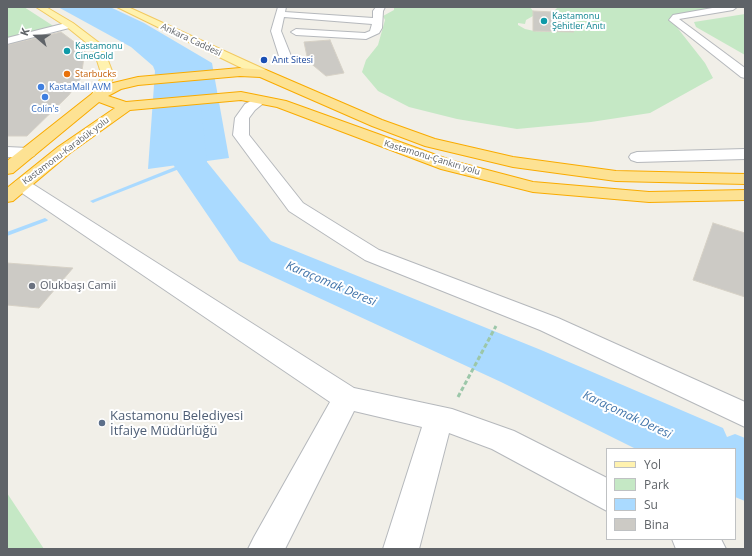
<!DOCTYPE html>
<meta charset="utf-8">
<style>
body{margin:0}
#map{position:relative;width:752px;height:556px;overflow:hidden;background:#f1efe8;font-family:"Open Sans",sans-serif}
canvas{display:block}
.frame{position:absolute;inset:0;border:8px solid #5f6368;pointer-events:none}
.legend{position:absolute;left:606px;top:448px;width:130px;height:92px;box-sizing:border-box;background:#fff;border:1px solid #bfc1c3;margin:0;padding:5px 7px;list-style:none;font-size:12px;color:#5f6368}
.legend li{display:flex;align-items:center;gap:8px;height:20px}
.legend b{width:20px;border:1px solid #bfc1c3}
.north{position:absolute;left:16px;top:16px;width:40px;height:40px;-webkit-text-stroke:3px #fff;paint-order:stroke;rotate:290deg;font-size:11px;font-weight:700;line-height:16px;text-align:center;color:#5f6368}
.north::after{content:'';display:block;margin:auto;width:14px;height:18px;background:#5f6368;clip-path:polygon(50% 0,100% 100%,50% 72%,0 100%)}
</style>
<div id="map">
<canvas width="752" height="556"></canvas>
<div class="frame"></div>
<ul class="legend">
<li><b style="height:5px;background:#fff2af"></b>Yol</li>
<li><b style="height:11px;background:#c5e8c5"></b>Park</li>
<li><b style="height:11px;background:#aadaff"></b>Su</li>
<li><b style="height:11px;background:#cccac5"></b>Bina</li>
</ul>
<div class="north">K</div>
</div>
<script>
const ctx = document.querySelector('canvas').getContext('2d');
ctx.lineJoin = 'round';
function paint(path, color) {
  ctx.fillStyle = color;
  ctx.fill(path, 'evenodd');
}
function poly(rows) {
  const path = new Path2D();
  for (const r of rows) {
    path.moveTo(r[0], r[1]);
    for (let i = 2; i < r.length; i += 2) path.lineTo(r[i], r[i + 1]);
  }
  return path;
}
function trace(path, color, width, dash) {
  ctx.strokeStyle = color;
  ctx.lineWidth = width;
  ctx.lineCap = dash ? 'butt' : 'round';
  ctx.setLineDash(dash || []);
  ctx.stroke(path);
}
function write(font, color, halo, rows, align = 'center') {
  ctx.font = font + ' "Open Sans",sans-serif';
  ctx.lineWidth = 4;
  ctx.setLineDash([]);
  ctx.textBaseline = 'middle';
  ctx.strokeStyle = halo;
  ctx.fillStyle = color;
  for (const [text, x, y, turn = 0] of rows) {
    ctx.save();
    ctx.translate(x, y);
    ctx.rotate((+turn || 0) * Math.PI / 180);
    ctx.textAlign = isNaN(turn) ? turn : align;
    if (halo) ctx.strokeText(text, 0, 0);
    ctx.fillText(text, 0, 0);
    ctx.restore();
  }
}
const green = poly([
 [7,7,24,7,58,29,7,42],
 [394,7,530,7,533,11,533,16,526,20,525,24,518,23,518,25,525,29,534,31,554,32,568,28,553,12,558,7,729,7,682,16,672,21,705,63,713,78,650,113,591,122,517,129,457,119,409,107,378,91,362,72,366,60,378,45,385,20,383,16,394,10],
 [745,14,745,55,696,27,694,22],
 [7,493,44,549,7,549]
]);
const water = poly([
 [58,7,110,7,144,23,212,63,229,158,148,169,155,71,153,66,131,47]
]);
const stream = poly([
 [190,161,193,163,192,164,95,202,93,203,90,201,190,161],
 [45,218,48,220,47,221,7,236,7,232,45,218]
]);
const river = poly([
 [186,89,196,92,200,98,207,162,271,241,541,350,723,428,727,437,735,434,745,438,745,501,735,497,735,449,636,449,501,382,239,261,172,163,172,98,176,92,186,89]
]);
const building = poly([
 [533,11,553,12,574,32,533,31,533,11],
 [61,32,85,50,81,78,69,95,27,136,7,136,7,45,61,32],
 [330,40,344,73,326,76,308,61,304,42,330,40],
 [713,223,745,233,745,297,693,280,713,223],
 [7,263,73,268,39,308,7,305,7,263]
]);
const path = poly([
 [458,397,496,326]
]);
const minor = poly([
 [278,7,286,7,285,12,373,18,373,11,376,7,385,7,383,11,382,28,379,33,366,39,296,35,291,32,296,29,365,33,370,31,372,24,284,17,281,31,291,56,285,59,279,56,271,31,278,7],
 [718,7,737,7,733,10,679,19,745,68,745,78,741,77,669,20,673,15,718,7],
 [70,22,75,25,73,27,7,44,7,38,70,22],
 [259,97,264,98,266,101,255,110,249,118,249,135,303,203,379,250,558,318,745,402,745,427,540,330,365,260,289,211,233,135,235,118,245,104,259,97],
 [7,147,28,148,34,150,36,153,34,156,28,158,7,157,7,147],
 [745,149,745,159,637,162,631,160,629,157,631,154,637,152,745,149],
 [22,180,28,181,354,388,452,409,514,431,607,478,607,511,492,449,449,433,419,549,383,549,422,427,354,411,285,549,248,549,254,537,330,402,16,189,13,185,16,181,22,180],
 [672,539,721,539,726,549,676,549,672,539]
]);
const major = poly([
 [36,7,46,7,73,23,102,45,114,76,103,99,93,99,91,96,102,76,93,48,67,27,36,7],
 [117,7,128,7,266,70,268,73,266,76,258,76,117,7]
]);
const highway = poly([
 [240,68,266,70,382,120,435,139,513,157,616,171,745,174,745,184,616,181,513,167,425,146,372,126,260,77,240,76,138,85,121,89,108,96,126,102,241,92,286,101,453,161,533,182,649,192,745,190,745,200,649,202,533,192,441,169,277,107,241,100,130,110,70,153,13,201,7,202,7,188,58,147,115,108,99,102,13,173,7,174,7,161,93,93,113,83,138,77,240,68]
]);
const markers = [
 [544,21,4,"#0f9aa8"],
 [67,51,4,"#0f9aa8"],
 [264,60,4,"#1a4fb4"],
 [67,74,4,"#e8710a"],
 [41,87,4,"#3f7fe0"],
 [45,97,4,"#3f7fe0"],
 [32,286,4,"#6b7280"],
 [102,423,4,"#5c6f8a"]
];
const farCulturenames = [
 ["Kastamonu",552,16],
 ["Şehitler Anıtı",552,26],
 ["Kastamonu",75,46],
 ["CineGold",75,56]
];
const farStreetnames = [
 ["Ankara Caddesi",191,40,25],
 ["Kastamonu-Karabük yolu",66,151,-37],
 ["Kastamonu-Çankırı yolu",432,158,17]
];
const farTransitnames = [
 ["Anıt Sitesi",272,60]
];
const farFoodnames = [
 ["Starbucks",75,74]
];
const farShopnames = [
 ["KastaMall AVM",49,87],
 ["Colin's",45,109,"center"]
];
const worshipNames = [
 ["Olukbaşı Camii",40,286]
];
const waterNames = [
 ["Karaçomak Deresi",331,284,23],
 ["Karaçomak Deresi",627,415,25]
];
const nearServicenames = [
 ["Kastamonu Belediyesi",110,416],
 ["İtfaiye Müdürlüğü",110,431]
];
paint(green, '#c5e8c5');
paint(water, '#aadaff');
paint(stream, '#aadaff');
paint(river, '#aadaff');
paint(building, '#cccac5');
trace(building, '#d6d1c6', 1);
trace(minor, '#b5b8bc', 2);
trace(major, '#f2c960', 2);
trace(highway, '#f9ab00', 2);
trace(path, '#9cc7a9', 3, [4.5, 2.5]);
paint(minor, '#fff');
paint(major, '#fff2af');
paint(highway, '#fde293');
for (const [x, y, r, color] of markers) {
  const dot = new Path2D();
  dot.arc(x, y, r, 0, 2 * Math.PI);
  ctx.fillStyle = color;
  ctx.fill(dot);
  trace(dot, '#fff', 1.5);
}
write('9px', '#0d838f', '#fff', farCulturenames, 'left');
write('9px', '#5f6368', '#fff', farStreetnames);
write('9px', '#164399', '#fff', farTransitnames, 'left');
write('9px', '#c56008', '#fff', farFoodnames, 'left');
write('9px', '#366cbe', '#fff', farShopnames, 'left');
write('11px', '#5b616d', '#fff', worshipNames, 'left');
write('italic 12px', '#4174aa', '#fff', waterNames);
write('13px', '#4e5e75', '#fff', nearServicenames, 'left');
</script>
